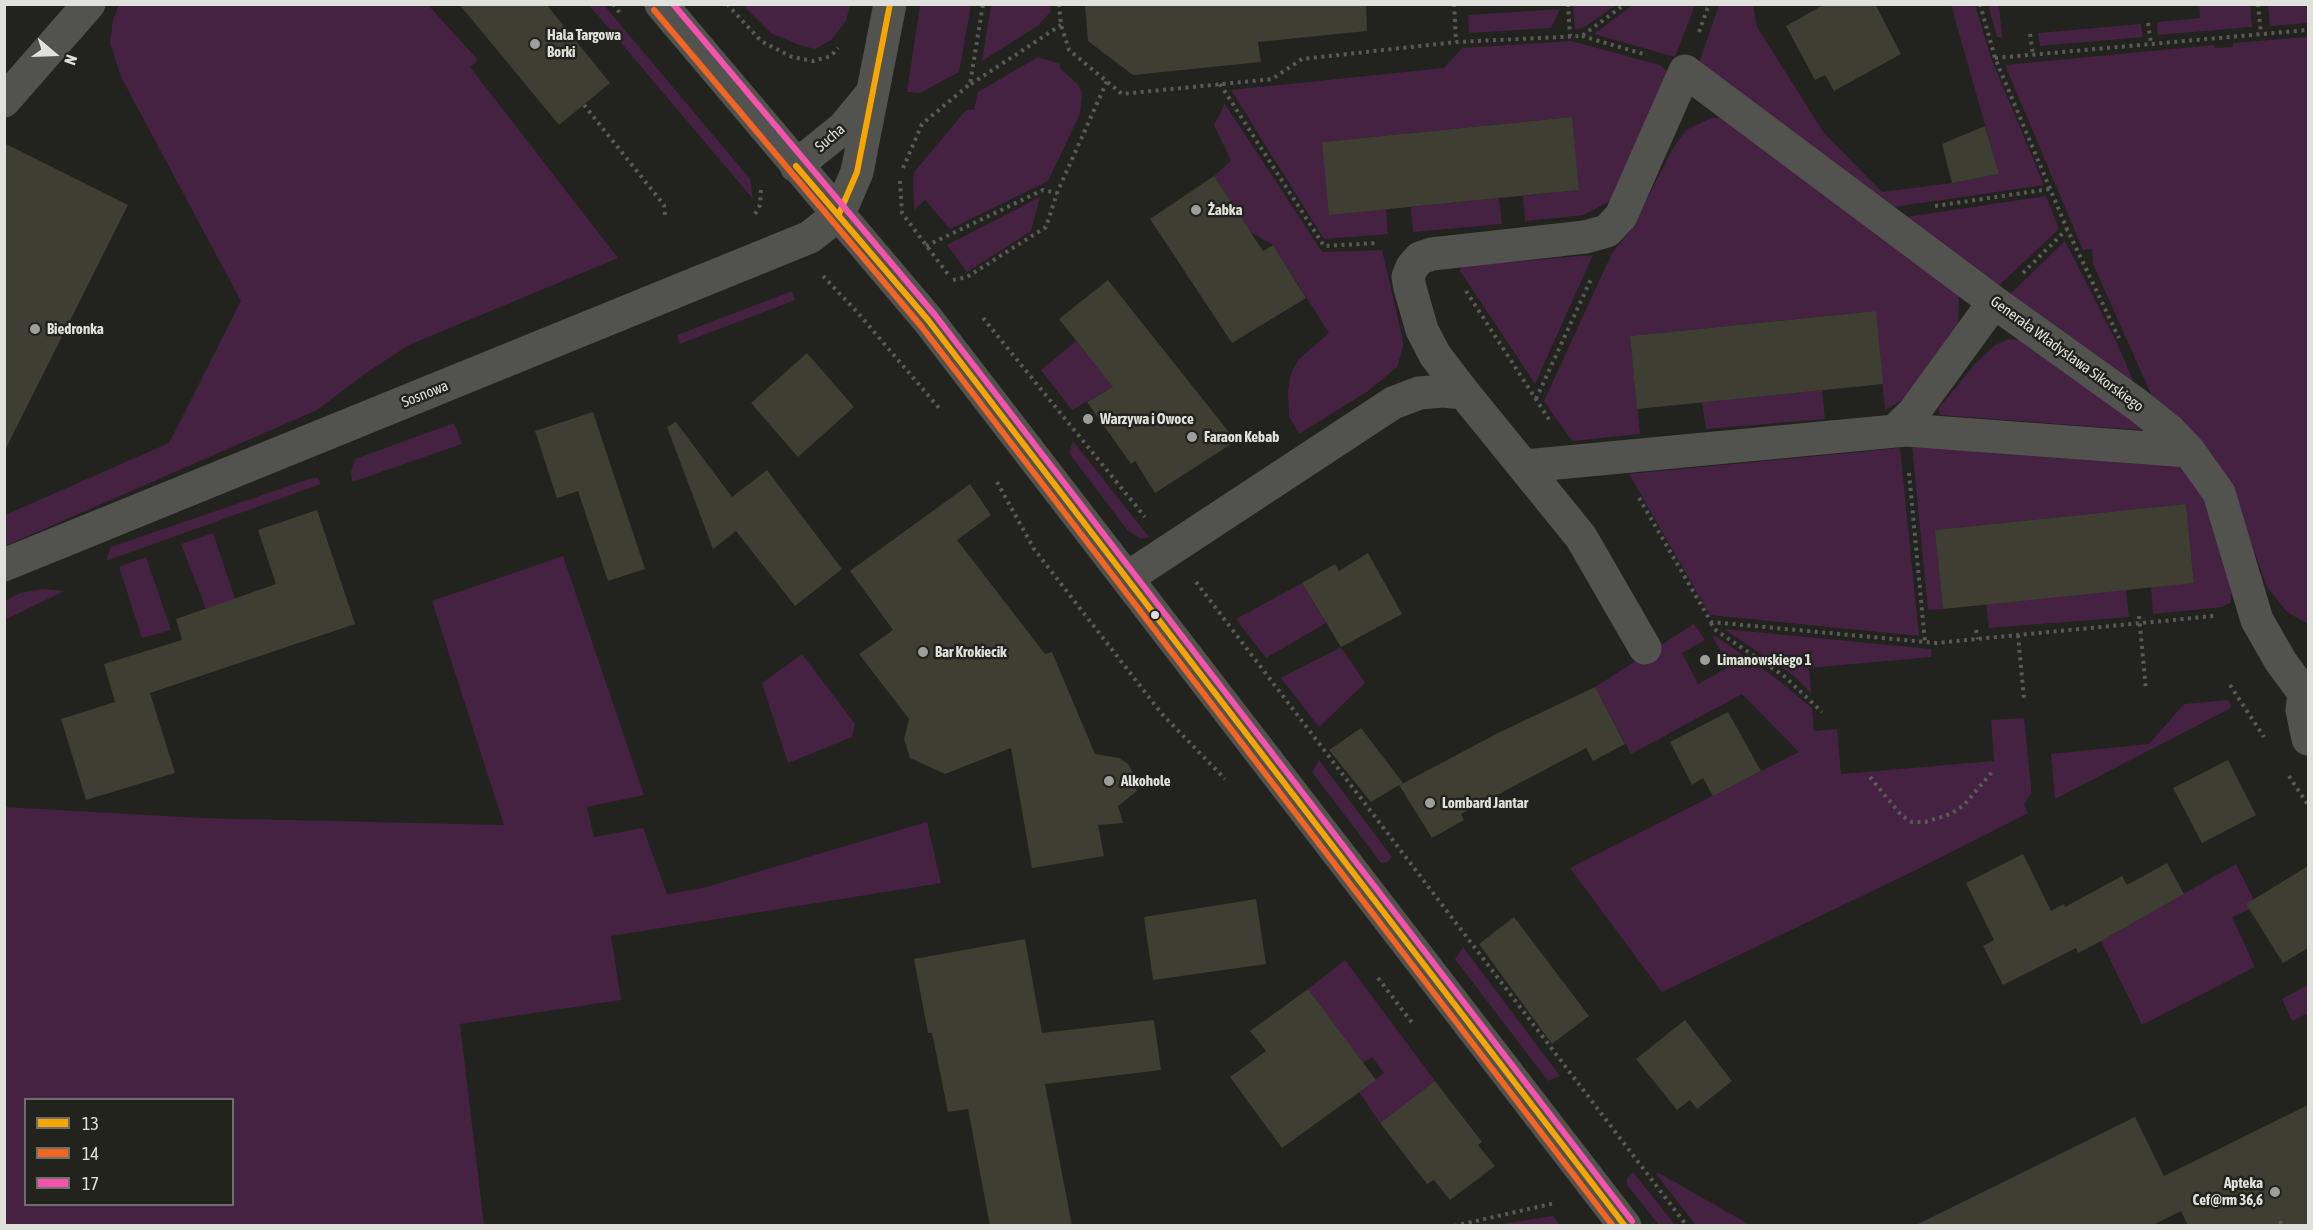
<!DOCTYPE html>
<meta charset="utf-8">
<style>
body{margin:0}
#map{position:relative;width:2313px;height:1230px;overflow:hidden;background:#22221f;font-family:"Asap Condensed",sans-serif}
canvas{display:block}
.frame{position:absolute;inset:0;border:6px solid #e0e0dc;pointer-events:none}
.legend{position:absolute;left:24px;top:1098px;width:210px;height:108px;box-sizing:border-box;background:#23231e;border:2px solid #6f6f6a;margin:0;padding:8px 10px;list-style:none;font-size:18px;color:#e0e0dc}
.legend li{display:flex;align-items:center;gap:12px;height:30px}
.legend b{width:30px;border:2px solid #6f6f6a}
.north{position:absolute;left:24px;top:24px;width:60px;height:60px;-webkit-text-stroke:4px #23231e;paint-order:stroke;rotate:109deg;font-size:16px;font-weight:700;line-height:24px;text-align:center;color:#e0e0dc}
.north::after{content:'';display:block;margin:auto;width:21px;height:27px;background:#e0e0dc;clip-path:polygon(50% 0,100% 100%,50% 72%,0 100%)}
</style>
<div id="map">
<canvas width="2313" height="1230"></canvas>
<div class="frame"></div>
<ul class="legend">
<li><b style="height:8px;background:#f7a600"></b>13</li>
<li><b style="height:8px;background:#f26522"></b>14</li>
<li><b style="height:8px;background:#f653ac"></b>17</li>
</ul>
<div class="north">N</div>
</div>
<script>
const ctx = document.querySelector('canvas').getContext('2d');
ctx.lineJoin = 'round';
function paint(path, color) {
  ctx.fillStyle = color;
  ctx.fill(path, 'evenodd');
}
function poly(rows) {
  const path = new Path2D();
  for (const r of rows) {
    path.moveTo(r[0], r[1]);
    for (let i = 2; i < r.length; i += 2) path.lineTo(r[i], r[i + 1]);
  }
  return path;
}
function trace(path, color, width, dash) {
  ctx.strokeStyle = color;
  ctx.lineWidth = width;
  ctx.lineCap = dash ? 'butt' : 'round';
  ctx.setLineDash(dash || []);
  ctx.stroke(path);
}
function write(font, color, halo, rows, align = 'center') {
  ctx.font = font + ' "Asap Condensed",sans-serif';
  ctx.lineWidth = 5;
  ctx.setLineDash([]);
  ctx.textBaseline = 'middle';
  ctx.strokeStyle = halo;
  ctx.fillStyle = color;
  for (const [text, x, y, turn = 0] of rows) {
    ctx.save();
    ctx.translate(x, y);
    ctx.rotate((+turn || 0) * Math.PI / 180);
    ctx.textAlign = isNaN(turn) ? turn : align;
    if (halo) ctx.strokeText(text, 0, 0);
    ctx.fillText(text, 0, 0);
    ctx.restore();
  }
}
const green = poly([
 [1634,4,1695,5,1675,57,1594,34],
 [119,5,428,5,478,60,470,67,618,258,409,345,366,373,317,410,5,546,5,515,169,443,241,301,121,77,110,43,113,20],
 [589,5,604,5,750,179,753,199],
 [743,5,850,5,846,21,831,40,815,49,799,45,771,33],
 [920,5,971,5,959,72,920,93,907,92],
 [991,5,1050,5,1051,11,1039,25,982,61],
 [1573,5,1573,4,1616,5,1583,28,1575,29],
 [1719,5,1753,5,1757,27,1824,133,1882,192,1952,183,1999,174,1951,5,1975,5,1991,58,2044,185,1887,208,1698,66],
 [1988,5,1999,5,2002,37,1997,37],
 [2199,5,2250,5,2252,27,2158,35,2157,22,2200,18],
 [2268,5,2308,5,2308,23,2270,26],
 [1560,9,1551,28,1469,33,1468,15],
 [2141,24,2143,37,2040,46,2038,33],
 [2308,37,2308,622,2304,622,2287,612,2267,587,2239,508,2155,403,2093,264,2092,249,2083,250,2005,65,2214,45,2215,48,2233,47,2233,43],
 [1571,41,1660,65,1668,72,1610,201,1583,215,1568,217,1525,221,1523,196,1579,190,1571,117,1322,142,1386,209,1388,234,1324,239,1231,90,1444,68,1462,48],
 [1038,57,1060,64,1060,68,1078,85,1082,93,1080,114,1048,181,950,229,925,200,914,210,913,179,915,171,966,110,974,110,978,92],
 [1225,104,1322,252,1382,250,1402,336,1403,347,1397,367,1368,391,1299,434,1289,416,1288,392,1291,373,1299,359,1329,333,1273,245,1250,232,1214,176,1231,161,1214,125],
 [1711,118,1723,118,1959,295,1958,324,1919,390,1885,410,1875,311,1630,336,1640,434,1572,441,1544,401,1612,253,1631,230,1673,148,1686,130],
 [2046,196,2059,229,1996,288,1899,218],
 [1040,197,1031,231,967,272,947,245],
 [1499,198,1502,224,1413,232,1411,207],
 [2065,241,2117,343,2137,390,2008,296],
 [1593,255,1535,384,1460,271,1462,266],
 [792,291,795,300,680,344,677,335],
 [2009,339,2024,340,2151,431,1940,415,1938,409,1974,365,1995,345],
 [1076,341,1101,371,1132,376,1072,410,1041,370],
 [1822,390,1825,419,1706,429,1702,402],
 [454,423,462,444,352,482,351,472,355,459],
 [1073,441,1149,537,1141,539,1128,531,1069,453],
 [1912,445,2183,466,2211,507,2231,580,2231,602,2222,607,2153,614,2151,587,2194,582,2186,504,1936,530,1943,609,1928,610],
 [1900,448,1919,636,1710,615,1629,474],
 [312,478,318,478,321,484,106,561,111,547],
 [213,533,235,599,206,609,181,544],
 [563,556,644,795,587,807,594,837,643,828,667,894,703,888,927,822,941,883,611,936,621,1000,460,1024,484,1225,5,1225,5,807,201,818,504,825,432,601],
 [26,1100,232,1100,232,1204,26,1204],
 [146,557,171,630,142,638,119,567],
 [1302,583,1326,623,1266,658,1236,619],
 [43,589,64,591,5,620,5,601,20,593],
 [2126,589,2129,617,1989,628,1986,604],
 [1694,624,1705,640,1682,653,1698,684,1729,667,1712,636,1717,637,1777,679,1812,708,1814,731,1837,729,1841,774,1994,761,1991,720,2024,718,2031,786,2031,794,2024,804,2028,813,1916,870,1662,992,1570,868,1799,752,1742,694,1631,754,1595,687],
 [1724,629,1931,649,1931,657,1809,668,1811,693,1794,676],
 [1341,647,1365,683,1319,727,1281,678],
 [802,654,855,724,852,737,788,763,762,683],
 [2229,700,2231,708,2055,799,2051,754,2149,744,2184,704],
 [1319,760,1392,857,1387,862,1381,863,1312,772],
 [2236,864,2257,906,2232,917,2255,967,2142,1025,2101,941],
 [1463,947,1560,1076,1548,1081,1455,959],
 [1345,960,1435,1081,1380,1123,1359,1092,1384,1073,1372,1057,1363,1063,1308,989],
 [2308,985,2308,1013,2292,1021,2282,999],
 [1633,1172,1675,1225,1659,1225,1627,1185,1627,1178],
 [1659,1173,1750,1225,1696,1225,1656,1174],
 [1553,1216,1560,1225,1495,1225]
]);
const building = poly([
 [459,4,546,4,610,83,559,125],
 [1085,4,1366,4,1367,31,1258,42,1261,62,1133,75,1088,41],
 [1825,4,1875,4,1901,54,1834,91,1825,75,1815,80,1786,26],
 [1572,117,1579,190,1329,215,1322,142],
 [1985,126,1999,174,1952,183,1942,144],
 [4,143,128,205,4,452],
 [1214,176,1263,251,1273,245,1306,298,1232,343,1150,219],
 [1108,280,1236,441,1155,493,1135,461,1131,464,1087,402,1113,387,1059,319],
 [1876,311,1883,384,1637,409,1630,336],
 [807,353,854,407,798,457,751,403],
 [593,412,645,569,608,581,578,491,557,498,535,431],
 [676,422,732,497,767,470,842,569,795,606,736,531,713,549,667,427],
 [970,484,991,515,957,540,1045,654,1052,652,1095,754,1119,758,1128,764,1134,775,1137,791,1118,806,1123,823,1098,825,1104,856,1032,868,1011,748,945,774,910,758,904,739,909,719,859,654,893,630,850,571],
 [2186,504,2194,583,1943,609,1935,530],
 [317,510,355,624,150,693,175,773,86,800,61,719,115,702,104,664,182,640,176,619,276,584,258,530],
 [1368,553,1402,614,1341,647,1302,583,1335,564,1339,571],
 [1595,687,1625,744,1593,761,1586,748,1461,814,1464,820,1432,838,1399,785,1371,802,1329,750,1361,728,1403,783,1400,785,1498,733],
 [1728,712,1761,771,1713,796,1703,778,1692,785,1670,742],
 [2228,760,2256,815,2202,843,2173,788],
 [2023,854,2051,911,2064,904,2065,907,2122,876,2127,885,2167,863,2184,894,2101,941,2078,953,2076,948,2003,985,1983,946,1994,940,1966,883],
 [2308,866,2308,948,2283,963,2246,904],
 [1256,899,1266,964,1153,980,1144,917],
 [1514,917,1589,1016,1552,1044,1479,944],
 [1025,939,1042,1033,1154,1020,1161,1070,1045,1084,1072,1226,990,1226,968,1109,948,1112,932,1033,928,1033,914,959],
 [1308,989,1376,1080,1282,1148,1230,1077,1266,1051,1250,1031],
 [1685,1020,1732,1081,1697,1109,1690,1100,1677,1110,1636,1059],
 [1435,1081,1482,1142,1478,1145,1495,1166,1450,1200,1434,1180,1427,1184,1380,1123],
 [2308,1105,2308,1226,2188,1226,2181,1211,2151,1226,1914,1226,2135,1117,2164,1176]
]);
const path = poly([
 [613,4,620,13],
 [727,4,761,41,792,57,813,61,831,56,838,48],
 [1059,4,1061,25,1069,50,1122,94,1272,79,1302,59,1456,42,1582,36,1625,4],
 [1454,4,1456,42],
 [1568,4,1570,36],
 [1980,4,1995,58,2067,229,2119,338],
 [2258,4,2261,34],
 [2148,23,2151,44],
 [1699,32,1709,4],
 [2030,34,2033,55],
 [1582,36,1647,55],
 [1995,58,2308,30],
 [971,84,1061,25],
 [1220,84,1324,246,1378,243],
 [584,105,664,205,665,215],
 [903,168,922,124,970,84,983,4],
 [900,181,902,213,950,277],
 [1935,206,2050,189],
 [755,214,760,205,761,190],
 [926,246,1043,190,1057,193],
 [2023,273,2067,229],
 [823,276,858,313,939,408],
 [953,280,967,277,1046,227,1057,193,1107,81],
 [1466,291,1550,421],
 [983,318,1145,517],
 [1536,399,1592,277],
 [1909,473,1925,642],
 [997,482,1034,549,1162,714,1225,779],
 [1639,498,1711,622,1936,643,2214,616],
 [1196,582,1687,1226],
 [2139,616,2146,690],
 [1711,623,1714,629,1784,676,1822,712],
 [1976,630,1978,639],
 [2018,635,2024,699],
 [2230,685,2264,737],
 [2289,776,2308,805],
 [1870,777,1902,816,1912,822,1925,822,1951,814,1964,805,1992,772],
 [1378,978,1413,1024],
 [2280,1221,2282,1226],
 [1454,1226,1555,1203]
]);
const minor = poly([
 [661,4,928,320,1625,1226],
 [4,101,89,4],
 [796,166,844,127,872,93],
 [1464,393,1435,355,1422,330,1410,288,1408,277,1412,267,1420,258,1432,254,1585,237,1607,231,1621,216,1685,71,1994,302,2139,406,2170,431,2189,451,2219,493,2257,620,2281,662,2304,693],
 [1895,431,1914,412,1994,302],
 [1525,466,1906,430,2189,451],
 [4,565,810,237,839,214,857,172,890,4],
 [1127,578,1393,403,1419,393,1443,391,1464,393,1581,537,1645,648],
 [2308,687,2304,693,2302,710,2308,739]
]);
const bus1 = poly([
 [796,166,928,320,1625,1226],
 [839,214,857,172,890,4]
]);
const bus2 = poly([
 [654,10,921,326,1613,1226]
]);
const bus3 = poly([
 [673,4,935,315,1632,1221]
]);
const markers = [
 [535,44,6,"#9e9e9a"],
 [1196,210,6,"#9e9e9a"],
 [35,329,6,"#9e9e9a"],
 [1088,419,6,"#9e9e9a"],
 [1192,437,6,"#9e9e9a"],
 [1155,615,5,"#e0e0dc"],
 [923,652,6,"#9e9e9a"],
 [1705,660,6,"#9e9e9a"],
 [1109,781,6,"#9e9e9a"],
 [1430,803,6,"#9e9e9a"],
 [2275,1192,6,"#9e9e9a"]
];
const poiNames = [
 ["Hala Targowa",547,35],
 ["Borki",547,52],
 ["Żabka",1208,210],
 ["Biedronka",47,329],
 ["Warzywa i Owoce",1100,419],
 ["Faraon Kebab",1204,437],
 ["Bar Krokiecik",935,652],
 ["Limanowskiego 1",1717,660],
 ["Alkohole",1121,781],
 ["Lombard Jantar",1442,803],
 ["Apteka",2263,1183,"right"],
 ["Cef@rm 36,6",2263,1200,"right"]
];
const streetNames = [
 ["Sucha",830,138,-41],
 ["Generała Władysława Sikorskiego",2067,354,36],
 ["Sosnowa",425,394,-22]
];
paint(green, '#452242');
paint(building, '#3f3e32');
trace(path, '#595958', 4, [3, 4.5]);
trace(minor, '#52524f', 33);
trace(bus1, '#f7a600', 6);
trace(bus2, '#f26522', 6);
trace(bus3, '#f653ac', 6);
for (const [x, y, r, color] of markers) {
  const dot = new Path2D();
  dot.arc(x, y, r, 0, 2 * Math.PI);
  ctx.fillStyle = color;
  ctx.fill(dot);
  trace(dot, '#23231e', 2);
}
write('bold 15px', '#e0e0dc', '#23231e', poiNames, 'left');
write('15px', '#e0e0dc', '#23231e', streetNames);
</script>
